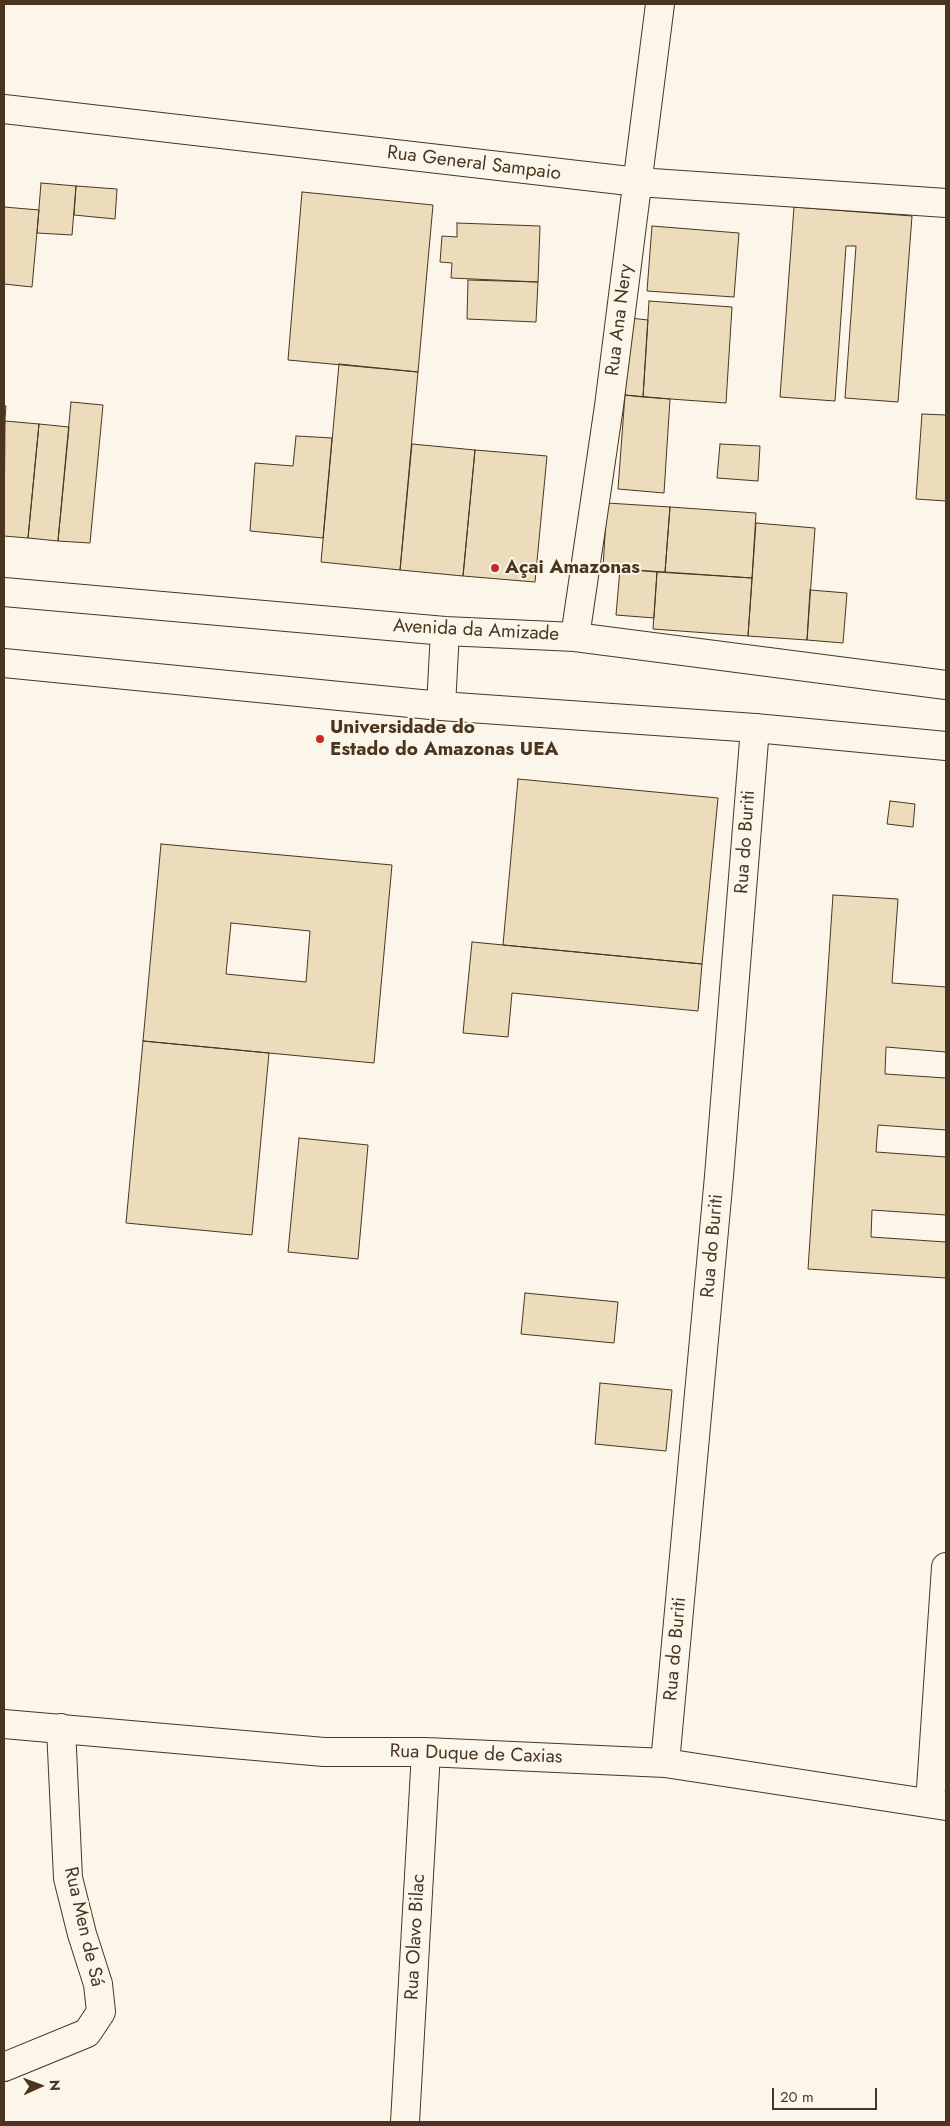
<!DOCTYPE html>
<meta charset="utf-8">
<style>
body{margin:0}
#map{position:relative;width:950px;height:2126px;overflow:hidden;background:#fbf6e9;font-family:Jost,sans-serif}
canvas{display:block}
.frame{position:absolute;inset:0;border:5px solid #4a3520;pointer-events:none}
.north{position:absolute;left:15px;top:2061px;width:50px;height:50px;-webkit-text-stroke:4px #fbf6e9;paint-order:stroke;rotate:88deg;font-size:14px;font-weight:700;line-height:20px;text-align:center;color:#4a3520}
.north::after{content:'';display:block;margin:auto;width:18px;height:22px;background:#4a3520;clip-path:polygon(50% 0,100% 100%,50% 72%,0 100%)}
.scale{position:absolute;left:772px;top:2088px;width:105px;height:22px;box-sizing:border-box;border:2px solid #4a3520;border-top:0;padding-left:6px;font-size:15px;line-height:18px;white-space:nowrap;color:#4a3520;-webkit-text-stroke:4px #fbf6e9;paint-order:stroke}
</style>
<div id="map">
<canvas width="950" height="2126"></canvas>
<div class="frame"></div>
<div class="north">N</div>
<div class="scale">20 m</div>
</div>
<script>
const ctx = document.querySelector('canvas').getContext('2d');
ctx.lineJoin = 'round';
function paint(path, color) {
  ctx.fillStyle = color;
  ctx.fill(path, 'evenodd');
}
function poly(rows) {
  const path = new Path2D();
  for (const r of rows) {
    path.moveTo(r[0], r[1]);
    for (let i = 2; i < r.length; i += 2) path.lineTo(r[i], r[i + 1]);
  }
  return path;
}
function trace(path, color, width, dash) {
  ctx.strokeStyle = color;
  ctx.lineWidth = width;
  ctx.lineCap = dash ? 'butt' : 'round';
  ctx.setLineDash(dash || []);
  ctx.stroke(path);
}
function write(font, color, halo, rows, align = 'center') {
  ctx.font = font + ' Jost,sans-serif';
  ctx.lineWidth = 4;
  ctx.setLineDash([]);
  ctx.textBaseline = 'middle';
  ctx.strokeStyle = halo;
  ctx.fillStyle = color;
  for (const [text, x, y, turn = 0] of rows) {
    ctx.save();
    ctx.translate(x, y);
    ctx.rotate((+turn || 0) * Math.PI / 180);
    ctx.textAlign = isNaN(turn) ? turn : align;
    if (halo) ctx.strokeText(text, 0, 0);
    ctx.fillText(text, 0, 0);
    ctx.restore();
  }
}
const building = poly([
 [41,183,76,186,72,235,37,233,41,183],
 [76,186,117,189,115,219,74,215,76,186],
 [302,192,433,205,418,372,288,360,302,192],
 [4,207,39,210,32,287,4,284,4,207],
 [794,207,912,216,898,402,845,398,856,246,846,246,835,401,780,397,794,207],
 [457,223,540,226,538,282,451,278,452,263,440,262,442,236,457,237,457,223],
 [652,226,739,233,734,297,647,291,652,226],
 [468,280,538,282,536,322,467,319,468,280],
 [649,301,732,307,726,403,643,397,649,301],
 [630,318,648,320,643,397,625,395,630,318],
 [339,364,418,372,400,570,321,562,339,364],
 [625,395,670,399,664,493,618,489,625,395],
 [71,402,103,405,90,543,58,541,71,402],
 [4,406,6,406,4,432,4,406],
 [922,414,946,415,946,501,916,499,922,414],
 [5,421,39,424,28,538,4,536,5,421],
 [39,424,69,427,58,541,28,538,39,424],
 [296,436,332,438,323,538,250,531,255,463,293,466,296,436],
 [412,444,475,450,463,576,400,570,412,444],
 [720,444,760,446,758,481,717,478,720,444],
 [475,450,547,456,535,582,463,576,475,450],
 [607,503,670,507,665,572,603,568,607,503],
 [670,507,756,513,752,578,665,572,670,507],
 [756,523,815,528,807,640,748,636,756,523],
 [620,569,657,572,654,618,616,615,620,569],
 [657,572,752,578,748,636,653,629,657,572],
 [810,590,847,593,843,643,807,640,810,590],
 [518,779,718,798,702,964,503,945,518,779],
 [890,801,915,804,913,827,887,824,890,801],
 [161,844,392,865,374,1063,143,1041,161,844],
 [231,923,310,931,306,982,226,974,231,923],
 [833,895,898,899,892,983,946,987,946,1052,886,1047,885,1074,946,1078,946,1130,878,1125,876,1152,946,1157,946,1215,872,1210,871,1237,946,1242,946,1278,808,1269,833,895],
 [472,942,702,964,698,1011,512,993,508,1037,463,1033,472,942],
 [143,1041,269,1053,252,1235,126,1223,143,1041],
 [299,1138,368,1145,358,1259,288,1252,299,1138],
 [525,1293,618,1302,614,1343,521,1334,525,1293],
 [600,1383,672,1390,666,1451,595,1444,600,1383]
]);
const street = poly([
 [4,109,638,182,946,203],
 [575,637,609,406,660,4],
 [4,1724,324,1752,426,1752,665,1763,946,1806],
 [665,1763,719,1176,755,728],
 [930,1803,946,1567],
 [4,2067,87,2033,101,2012,98,1984,82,1934,68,1878,61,1728],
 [405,2122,426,1752]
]);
const secondary = poly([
 [4,592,445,631,575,637,946,685],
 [4,663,441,706,755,728,946,746],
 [441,706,445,631]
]);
const markers = [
 [495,568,5,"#c62828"],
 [320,739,5,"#c62828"]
];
const streetNames = [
 ["Rua General Sampaio",474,164,7],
 ["Rua Ana Nery",620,320,-83],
 ["Avenida da Amizade",476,631,3],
 ["Rua do Buriti",746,842,-86],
 ["Rua do Buriti",713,1246,-85],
 ["Rua do Buriti",676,1649,-85],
 ["Rua Duque de Caxias",476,1755,2],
 ["Rua Men de Sá",83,1927,77],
 ["Rua Olavo Bilac",416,1937,-87]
];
const poiNames = [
 ["Açai Amazonas",505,568],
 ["Universidade do",330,728],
 ["Estado do Amazonas UEA",330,750]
];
paint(building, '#ecdcbc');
trace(building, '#4a3520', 1);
trace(street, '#4a3520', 30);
trace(secondary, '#4a3520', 30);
trace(street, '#fbf6e9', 28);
trace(secondary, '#fbf6e9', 28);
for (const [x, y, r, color] of markers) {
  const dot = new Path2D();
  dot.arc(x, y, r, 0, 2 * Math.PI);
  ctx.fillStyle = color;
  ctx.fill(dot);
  trace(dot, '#fbf6e9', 2);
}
write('19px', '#4a3520', '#fbf6e9', streetNames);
write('bold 19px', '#4a3520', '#fbf6e9', poiNames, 'left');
</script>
